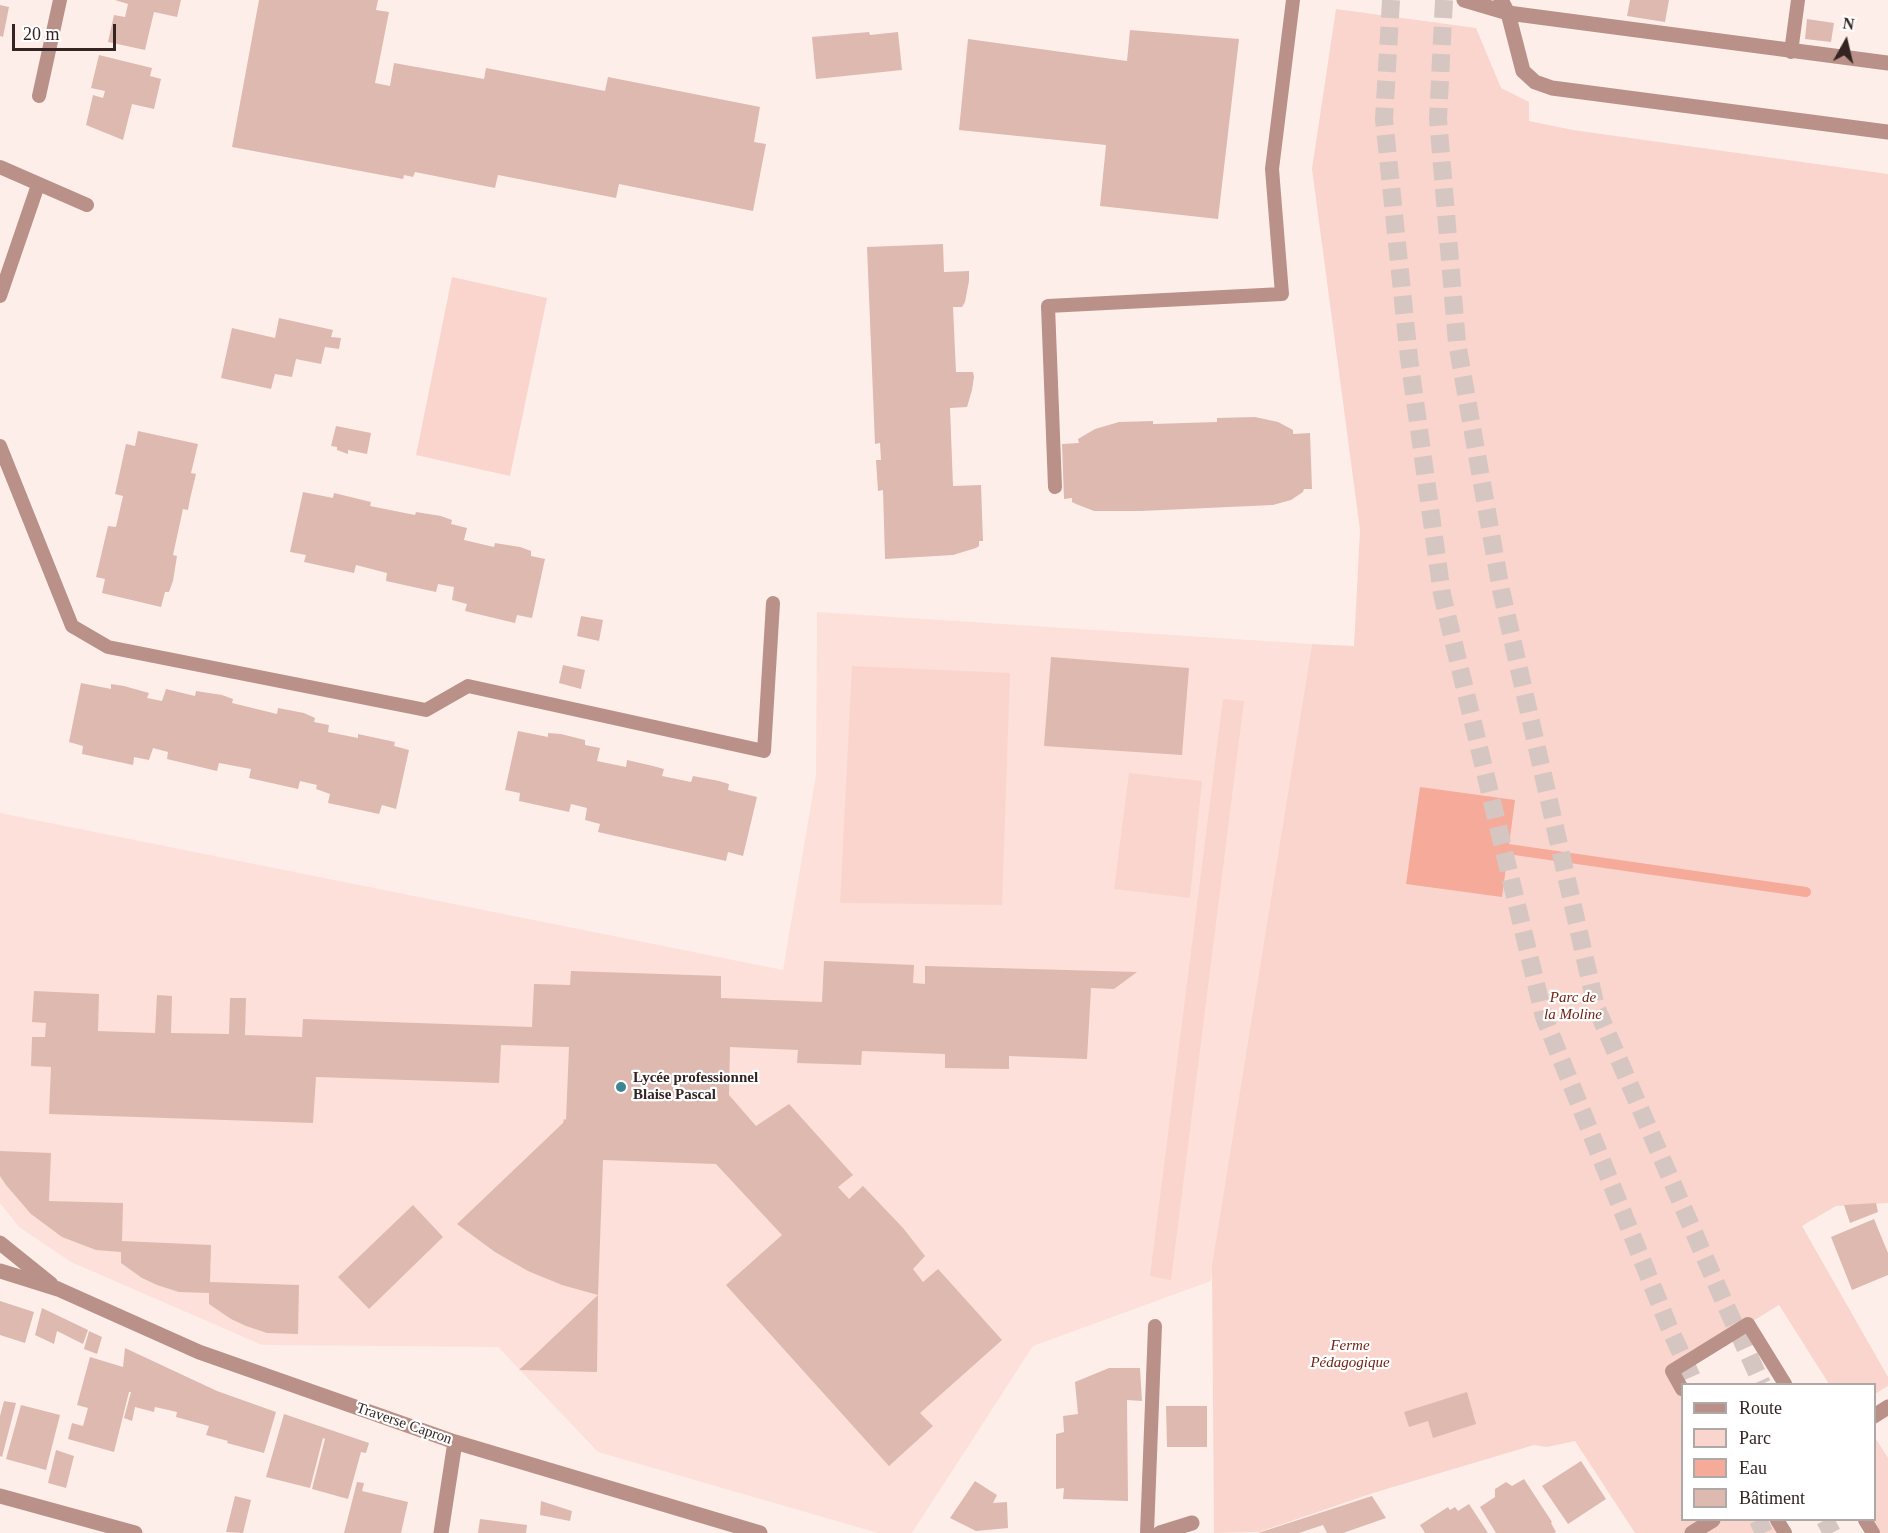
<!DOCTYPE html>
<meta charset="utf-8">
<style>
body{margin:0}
#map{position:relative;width:1888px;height:1533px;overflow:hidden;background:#feeeea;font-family:"Times New Roman",serif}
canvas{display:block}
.legend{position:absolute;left:1681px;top:1383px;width:195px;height:138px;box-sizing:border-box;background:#fff;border:2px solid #aea8a7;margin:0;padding:8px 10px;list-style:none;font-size:18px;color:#342522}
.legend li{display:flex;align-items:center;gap:12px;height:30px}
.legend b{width:30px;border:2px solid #aea8a7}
.north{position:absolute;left:1816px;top:12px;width:60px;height:60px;-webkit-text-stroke:4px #fff;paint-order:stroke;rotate:8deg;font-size:16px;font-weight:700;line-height:24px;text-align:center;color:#342522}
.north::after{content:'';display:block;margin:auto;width:21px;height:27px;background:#342522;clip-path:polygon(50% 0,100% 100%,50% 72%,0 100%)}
.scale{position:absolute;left:12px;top:24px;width:104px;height:27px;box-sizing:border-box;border:3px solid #342522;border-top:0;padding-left:8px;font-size:18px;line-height:21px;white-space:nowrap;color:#342522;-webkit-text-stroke:4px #fff;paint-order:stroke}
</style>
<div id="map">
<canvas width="1888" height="1533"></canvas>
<ul class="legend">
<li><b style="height:8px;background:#ba9188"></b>Route</li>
<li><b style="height:16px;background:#fad5cd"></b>Parc</li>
<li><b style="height:16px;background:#f5aa9a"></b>Eau</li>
<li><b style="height:16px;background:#deb9b0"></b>Bâtiment</li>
</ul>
<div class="north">N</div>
<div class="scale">20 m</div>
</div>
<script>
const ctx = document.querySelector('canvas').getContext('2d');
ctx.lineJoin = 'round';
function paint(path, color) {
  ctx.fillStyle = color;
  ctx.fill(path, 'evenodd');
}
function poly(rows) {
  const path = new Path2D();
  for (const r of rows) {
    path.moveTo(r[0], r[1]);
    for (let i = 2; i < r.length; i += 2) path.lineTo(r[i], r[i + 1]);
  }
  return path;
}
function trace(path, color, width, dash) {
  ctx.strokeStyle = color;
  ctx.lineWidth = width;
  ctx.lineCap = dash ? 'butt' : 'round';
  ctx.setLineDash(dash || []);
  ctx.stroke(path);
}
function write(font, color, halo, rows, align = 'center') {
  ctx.font = font + ' "Times New Roman",serif';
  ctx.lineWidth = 4.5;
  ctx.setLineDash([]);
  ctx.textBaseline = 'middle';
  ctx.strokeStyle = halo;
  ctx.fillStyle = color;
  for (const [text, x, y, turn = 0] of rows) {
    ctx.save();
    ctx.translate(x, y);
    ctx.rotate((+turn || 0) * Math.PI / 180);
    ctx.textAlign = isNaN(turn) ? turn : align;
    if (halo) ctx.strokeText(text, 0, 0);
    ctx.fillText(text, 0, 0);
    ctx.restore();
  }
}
const built = poly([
 [817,612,1312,644,1211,1281,1033,1346,912,1533,878,1533,598,1452,498,1347,262,1345,71,1262,19,1227,0,1203,0,813,783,970,816,775]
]);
const green = poly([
 [1336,9,1476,28,1501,88,1529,102,1529,121,1573,130,1888,174,1888,1203,1836,1206,1802,1226,1888,1377,1888,1386,1875,1394,1874,1384,1829,1384,1779,1305,1672,1371,1682,1391,1682,1520,1777,1520,1785,1533,1635,1533,1575,1441,1547,1447,1534,1445,1373,1493,1259,1532,1214,1533,1212,1266,1312,644,1354,646,1360,530,1312,169],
 [452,277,547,298,510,476,416,455],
 [852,666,1010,673,1002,905,840,903],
 [1223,699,1244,701,1171,1280,1150,1276],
 [1129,773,1202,781,1190,898,1114,889],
 [1876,1439,1888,1458,1888,1533,1873,1533,1866,1520,1874,1520,1874,1441]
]);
const water = poly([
 [1420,787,1515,800,1502,897,1406,884]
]);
const stream = poly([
 [1508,849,1806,892]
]);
const building = poly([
 [115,0,181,0,177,17,154,12,145,50,108,42,114,15,125,17,128,4],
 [259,0,378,0,376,10,389,12,375,83,390,86,394,63,484,79,486,68,605,91,608,77,760,107,754,142,766,144,753,211,619,184,616,198,498,175,495,188,415,172,413,177,404,175,403,179,232,147],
 [1630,0,1669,0,1665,22,1627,16],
 [0,5,9,7,3,37,0,36],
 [1807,19,1834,23,1831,42,1805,39],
 [1130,30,1239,39,1218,219,1100,206,1106,145,959,130,968,39,1127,61],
 [869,32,870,35,898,32,902,70,816,79,812,37],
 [99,55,152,68,150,76,161,79,154,109,132,104,123,140,86,125,93,95,103,98,105,91,91,88],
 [943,244,944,272,969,271,969,281,965,302,962,307,953,307,956,372,973,372,974,377,972,390,967,407,950,408,953,486,981,485,983,541,979,541,979,546,976,548,953,555,885,559,883,490,878,491,876,460,881,460,880,443,875,444,867,247],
 [279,318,333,330,331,337,341,338,339,349,325,347,321,364,296,359,292,377,275,374,271,389,221,378,232,328,275,338],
 [1255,417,1278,422,1293,430,1293,434,1310,433,1312,489,1304,489,1303,492,1291,500,1273,505,1141,511,1094,511,1076,504,1072,502,1072,498,1064,499,1062,444,1079,443,1078,439,1095,429,1119,422,1153,421,1153,424,1217,422,1217,418],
 [336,426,371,433,367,454,348,450,348,454,337,450,337,447,331,446],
 [138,431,198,444,191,473,196,474,190,499,188,510,183,509,173,555,177,556,173,581,169,592,165,592,161,607,102,593,105,579,96,577,108,526,116,527,123,496,115,494,126,444,135,446],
 [303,492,333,498,334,493,371,502,370,506,415,515,416,512,441,516,452,520,451,524,467,528,464,540,494,547,495,543,520,547,531,551,531,556,545,559,532,618,517,615,515,623,465,611,467,604,452,600,454,587,438,584,436,592,386,581,387,573,356,565,354,573,304,562,306,555,290,552],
 [581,616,603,620,599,641,577,636],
 [1051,657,1189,668,1182,755,1044,746],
 [563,665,585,670,581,689,559,683],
 [81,683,111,689,111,684,124,686,149,693,147,698,162,701,166,689,195,696,196,691,222,695,233,699,232,703,277,714,278,708,304,713,315,718,314,722,329,725,328,732,358,738,358,734,395,742,394,746,409,750,396,809,382,805,379,814,328,803,330,794,316,789,317,785,300,781,298,789,249,778,251,769,219,763,217,771,167,759,168,752,153,748,149,760,134,757,133,765,82,754,83,746,69,742],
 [518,731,548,737,548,733,561,734,585,740,585,745,600,748,597,761,626,767,627,760,653,766,664,769,662,776,691,782,693,776,719,781,729,784,728,790,757,797,743,856,728,852,726,861,598,832,600,824,585,820,587,808,571,804,569,812,519,801,520,793,505,790],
 [824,961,914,965,913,983,925,984,925,966,1137,972,1114,989,1091,988,1087,1059,1009,1056,1009,1069,945,1068,945,1054,862,1051,861,1065,797,1063,798,1050,730,1047,729,1095,756,1126,789,1104,853,1175,838,1187,849,1199,863,1186,903,1228,925,1256,913,1269,923,1282,938,1269,1002,1340,920,1413,933,1426,889,1466,726,1285,782,1235,716,1164,603,1160,598,1295,562,1285,528,1271,495,1252,457,1224,563,1123,564,1119,566,1120,569,1047,501,1045,499,1083,316,1077,313,1123,49,1114,51,1067,31,1066,32,1037,45,1037,46,1023,32,1022,34,991,99,994,98,1031,155,1033,157,995,172,996,171,1033,229,1034,230,998,246,998,245,1035,302,1037,303,1019,532,1027,534,984,570,985,571,971,721,976,721,998,822,1002],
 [0,1151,51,1153,49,1201,123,1203,122,1241,211,1245,210,1282,299,1285,298,1334,267,1333,246,1326,231,1319,209,1304,209,1293,179,1292,157,1285,142,1278,121,1263,121,1252,96,1250,62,1237,31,1214,6,1185,0,1176],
 [1876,1203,1878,1212,1850,1223,1844,1205],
 [413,1205,443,1237,369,1309,338,1277],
 [1874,1219,1888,1253,1888,1275,1852,1290,1831,1237],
 [598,1295,597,1372,519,1370],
 [0,1301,34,1312,25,1343,0,1335],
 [42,1308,88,1330,83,1344,57,1331,54,1344,35,1335],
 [89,1331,102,1337,97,1354,84,1349],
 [125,1348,217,1391,276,1412,264,1453,227,1443,228,1441,206,1435,209,1426,176,1417,177,1412,155,1407,154,1412,135,1407,132,1421,124,1418,131,1392,129,1392,114,1452,68,1439,72,1423,83,1426,88,1408,77,1405,90,1357,123,1367],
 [1109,1368,1140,1368,1142,1401,1127,1400,1128,1501,1063,1499,1064,1488,1056,1489,1056,1434,1064,1432,1063,1416,1078,1414,1075,1382],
 [1467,1392,1476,1424,1433,1438,1428,1421,1409,1427,1404,1412],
 [4,1401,16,1403,2,1457,0,1456,0,1416],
 [21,1405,60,1415,46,1470,6,1459],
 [1166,1406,1207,1406,1207,1447,1167,1447],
 [284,1414,369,1443,366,1453,361,1452,348,1499,312,1489,325,1439,323,1438,310,1488,266,1477],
 [56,1450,74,1456,66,1488,48,1483],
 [1581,1461,1606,1499,1568,1524,1542,1486],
 [1524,1479,1552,1522,1551,1523,1556,1532,1554,1533,1496,1533,1480,1507,1495,1497,1495,1489,1506,1482,1512,1486],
 [975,1481,997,1495,993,1503,1007,1502,1008,1528,976,1531,950,1518],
 [357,1482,364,1483,362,1491,408,1502,401,1533,344,1533],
 [235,1496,251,1500,243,1533,226,1532],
 [1372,1496,1386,1518,1343,1533,1327,1533,1323,1525,1299,1533,1258,1533],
 [541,1501,572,1511,570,1521,540,1515],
 [1469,1504,1488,1533,1425,1533,1420,1525,1448,1507,1450,1510,1455,1507,1458,1511],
 [480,1519,527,1525,526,1533,478,1533]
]);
const highwayTunnel = poly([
 [1391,0,1384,119,1409,358,1442,594,1544,1017,1669,1327,1695,1384],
 [1444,0,1438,119,1457,343,1501,590,1596,1007,1725,1304,1762,1384],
 [1758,1520,1764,1533],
 [1825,1520,1832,1533]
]);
const lane = poly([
 [1791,52,1798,0],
 [39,96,60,0],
 [0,167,87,205],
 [0,296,38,185],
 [0,446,72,626,108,647,426,710,468,686,764,751,773,603],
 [1055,487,1048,306,1282,294,1272,169,1293,0],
 [1682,1389,1672,1371,1748,1324,1785,1384],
 [1777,1520,1785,1533],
 [1865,1520,1873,1533],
 [1147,1533,1155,1326]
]);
const street = poly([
 [1464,0,1508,13,1888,63],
 [1501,0,1508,13,1523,71,1535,82,1552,88,1888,132],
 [0,1243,51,1284],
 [0,1271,58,1289,199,1352,455,1442,760,1533],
 [1874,1416,1888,1407],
 [0,1496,135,1533],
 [441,1533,455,1442],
 [1160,1533,1192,1523],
 [1692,1533,1713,1520]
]);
const markers = [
 [621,1087,6,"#3f8492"]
];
const parkNames = [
 ["Parc de",1573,998],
 ["la Moline",1573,1015],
 ["Ferme",1350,1346],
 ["Pédagogique",1350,1363]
];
const poiNames = [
 ["Lycée professionnel",633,1078],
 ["Blaise Pascal",633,1095]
];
const streetNames = [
 ["Traverse Capron",404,1424,19]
];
paint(built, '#fde0d9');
paint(green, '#fad5cd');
paint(water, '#f5aa9a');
trace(stream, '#f5aa9a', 10);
paint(building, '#deb9b0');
trace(highwayTunnel, '#d6c6c2', 18, [18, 9]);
trace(lane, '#ba9188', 14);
trace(street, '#ba9188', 15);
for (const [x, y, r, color] of markers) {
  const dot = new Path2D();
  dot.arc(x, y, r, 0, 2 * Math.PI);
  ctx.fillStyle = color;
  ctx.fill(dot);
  trace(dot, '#fff', 2);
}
write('italic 15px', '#722213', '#fff', parkNames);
write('bold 15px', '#342522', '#fff', poiNames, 'left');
write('15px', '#342522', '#fff', streetNames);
</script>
